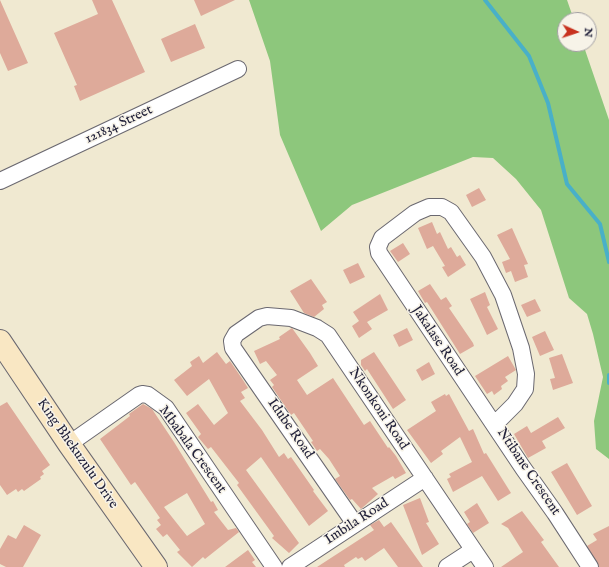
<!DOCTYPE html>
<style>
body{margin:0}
#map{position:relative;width:609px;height:567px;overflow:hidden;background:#f0e9d1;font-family:"IM FELL English",serif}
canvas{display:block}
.north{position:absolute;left:557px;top:12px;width:40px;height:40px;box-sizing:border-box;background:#f7f3e8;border:1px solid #a29fa3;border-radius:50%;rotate:93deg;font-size:11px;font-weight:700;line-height:16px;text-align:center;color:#22223b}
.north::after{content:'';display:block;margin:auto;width:14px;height:18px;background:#c8321e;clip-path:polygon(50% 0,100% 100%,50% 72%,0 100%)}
</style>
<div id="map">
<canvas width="609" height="567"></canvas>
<div class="north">N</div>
</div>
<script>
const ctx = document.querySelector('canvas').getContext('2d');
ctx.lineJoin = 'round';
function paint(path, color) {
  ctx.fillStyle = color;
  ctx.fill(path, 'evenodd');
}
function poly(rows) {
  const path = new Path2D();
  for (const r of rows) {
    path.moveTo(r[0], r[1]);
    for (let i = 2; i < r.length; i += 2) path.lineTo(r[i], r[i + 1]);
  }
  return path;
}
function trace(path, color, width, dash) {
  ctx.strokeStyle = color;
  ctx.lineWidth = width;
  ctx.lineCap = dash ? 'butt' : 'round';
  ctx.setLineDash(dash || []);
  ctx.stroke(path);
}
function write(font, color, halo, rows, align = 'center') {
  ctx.font = font + ' "IM FELL English",serif';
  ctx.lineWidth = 3;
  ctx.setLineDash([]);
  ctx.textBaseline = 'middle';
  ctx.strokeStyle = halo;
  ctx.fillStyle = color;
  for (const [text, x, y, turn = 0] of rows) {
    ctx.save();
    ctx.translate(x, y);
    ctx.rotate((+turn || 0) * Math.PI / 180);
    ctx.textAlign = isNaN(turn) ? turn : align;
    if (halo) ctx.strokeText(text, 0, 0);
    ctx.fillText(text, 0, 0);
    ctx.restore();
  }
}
const green = poly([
 [249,0,567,0,574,20,565,20,565,44,583,44,609,120,609,459,596,449,594,421,603,377,593,334,587,314,569,298,541,210,516,179,493,158,473,157,352,205,321,231,280,135,270,61]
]);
const stream = poly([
 [485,0,529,56,548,103,567,184,600,224,609,262],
 [609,375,609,383]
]);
const building = poly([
 [0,0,28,63,8,71,0,53],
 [92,0,112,0,145,72,80,101,74,86,77,85,54,33,98,14],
 [194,0,235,0,201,16],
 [195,24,205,48,171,62,161,39],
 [479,188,486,200,472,207,466,195],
 [432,222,437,234,440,232,448,249,451,247,457,257,460,255,466,265,448,277,442,267,445,266,433,246,427,249,418,228],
 [512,228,528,264,524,265,528,277,515,282,511,271,506,273,502,262,510,259,497,235],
 [403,243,410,254,398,262,390,251],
 [358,263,365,277,350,284,343,270],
 [311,279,327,302,322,305,324,309,314,317,304,313,290,291],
 [430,284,441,300,446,297,452,306,449,308,473,343,474,346,460,354,427,302,425,303,418,291],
 [485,292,490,305,487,307,498,329,487,335,470,299],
 [380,294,388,310,367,322,372,329,359,338,352,326,359,321,353,312],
 [535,299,541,311,527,317,521,305],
 [292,328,310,353,318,366,297,380,307,395,333,378,364,425,370,421,388,448,389,447,396,456,406,473,395,479,393,476,372,488,378,494,361,509,352,499,350,500,335,479,340,476,329,459,320,449,317,451,311,442,313,441,294,413,291,415,272,387,274,385,270,380,277,375,266,361,260,364,254,351,280,339,279,337],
 [407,328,413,340,399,347,393,335],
 [545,331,554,350,540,356,532,337],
 [217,352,226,364,230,361,243,380,248,388,241,392,245,398,240,401,262,430,279,457,284,453,288,459,291,457,314,490,313,491,328,511,309,526,261,457,246,470,299,543,289,553,272,538,274,536,237,485,239,483,211,447,208,449,198,437,201,434,186,413,198,404,214,425,228,413,209,379,187,396,174,380,192,366,190,362,199,356,203,363],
 [374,352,406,400,393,409,367,369,365,371,361,365,361,360],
 [562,354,573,383,553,390,550,379,555,378,549,358],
 [508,356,516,370,505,377,508,381,501,386,502,389,494,395,492,391,487,394,475,376],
 [429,362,435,374,422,381,416,370],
 [445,394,446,396,449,394,469,431,473,429,484,454,486,453,511,493,498,501,482,476,453,492,447,479,451,477,449,474,472,462,460,437,441,451,443,454,431,463,407,430,436,411,431,402],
 [7,402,50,465,42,471,44,474,40,477,41,479,24,491,22,489,18,492,16,489,7,495,0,485,0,406],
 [143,404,152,409,174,442,211,502,213,501,218,510,214,512,228,530,236,528,239,532,205,559,203,557,192,567,177,552,180,550,167,534,163,537,156,529,161,525,157,520,160,518,135,482,131,485,100,439,130,416,129,414],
 [187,493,205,524,187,536,164,507],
 [558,417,565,428,542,441,546,448,528,458,514,434,527,426,531,433],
 [567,463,592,506,577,515,551,472],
 [420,498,429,522,426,523,439,544,422,555,403,505],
 [477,503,489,523,473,533,467,524,470,522,464,512],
 [522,511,544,540,541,542,559,567,501,567,523,552,508,528,501,524],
 [379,520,384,527,391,522,423,567,398,567,384,548,365,561,362,557,358,559,356,557,344,565,345,567,317,567,374,530,370,525],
 [24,525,41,535,23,567,6,567,0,564,0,549,8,535,16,539],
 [609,526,609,567,599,567,587,546,597,540,593,534],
 [248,550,255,560,252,562,256,567,225,567]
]);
const street = poly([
 [0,181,238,69],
 [495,424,515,404,525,389,526,374,521,348,503,295,483,257,451,212,442,207,429,207,415,213,382,238,378,247,379,253,523,468,555,513,590,567],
 [69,444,139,395,142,394,148,395,166,408,274,567],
 [355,524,233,348,232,341,236,334,259,318,267,316,291,318,317,328,328,335,485,567],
 [290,567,425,478],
 [447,567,473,550]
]);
const secondary = poly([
 [0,341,69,444,156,567]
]);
const streetNames = [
 ["121834 Street",119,125,-25],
 ["Jakalase Road",437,341,56],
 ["Nkonkoni Road",378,409,56],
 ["Idube Road",290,429,55],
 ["Mbabala Crescent",192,450,54],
 ["King Bhekuzulu Drive",77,454,55],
 ["Ntibane Crescent",528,472,56],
 ["Imbila Road",357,522,-33]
];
paint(green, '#8dc77c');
trace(stream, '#49b0c8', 4);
paint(building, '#deaa9a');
trace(street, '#6a6870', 18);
trace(secondary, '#6a6870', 24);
trace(street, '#fff', 16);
trace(secondary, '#f9e7c3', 22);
write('14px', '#22223b', '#f7f3e8', streetNames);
</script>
